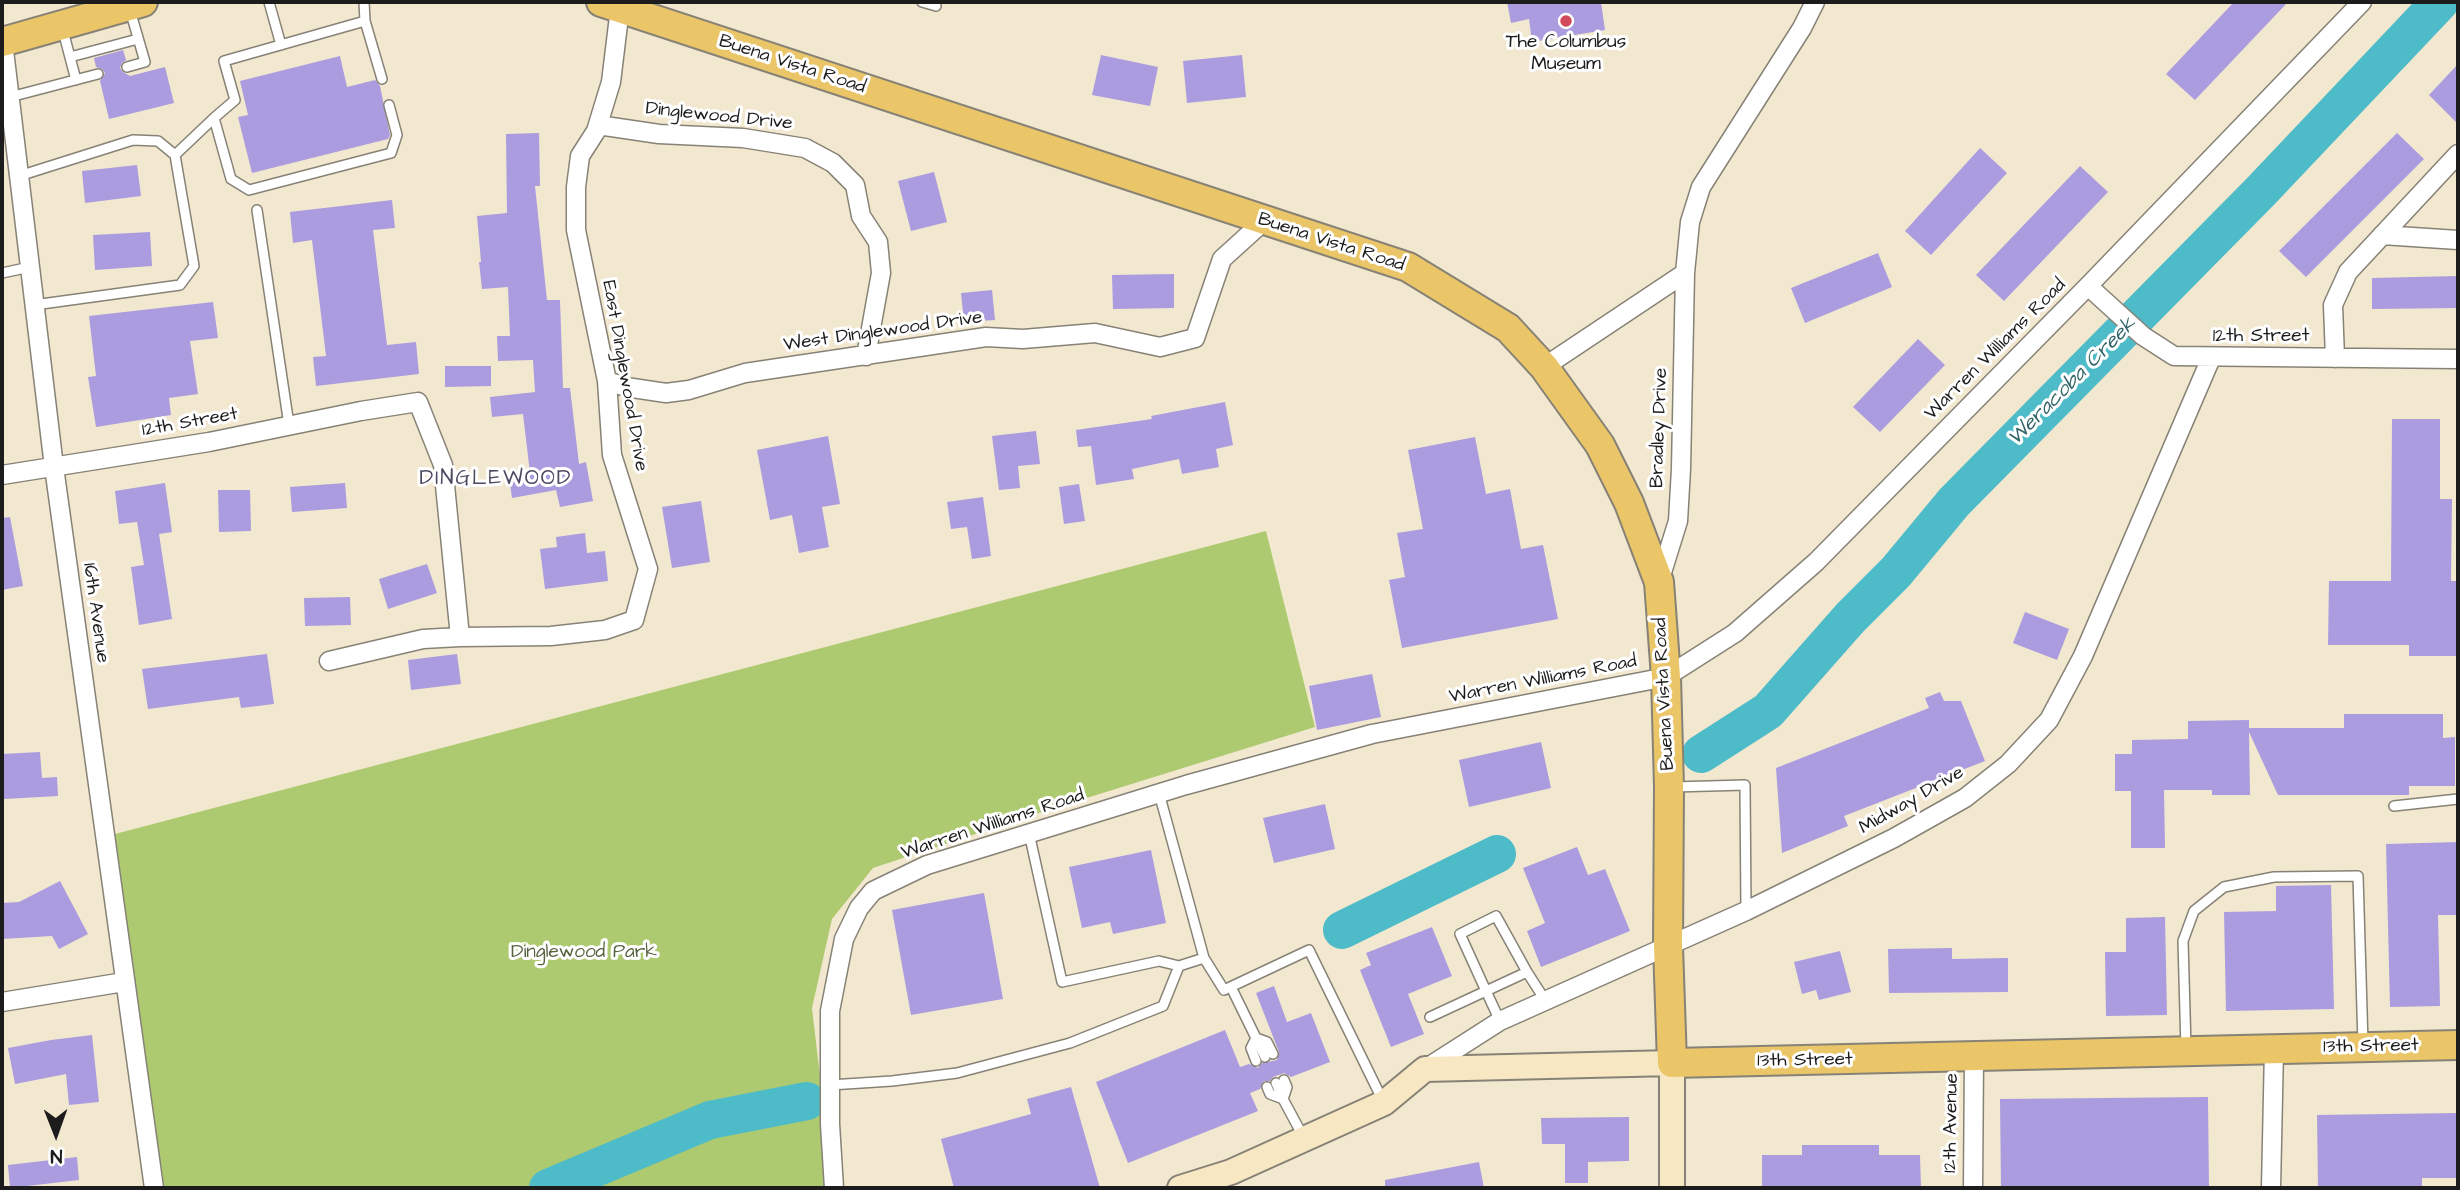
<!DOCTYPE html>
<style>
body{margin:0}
#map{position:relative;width:2460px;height:1190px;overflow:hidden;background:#f2e8d0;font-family:"Architects Daughter",sans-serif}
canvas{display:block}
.frame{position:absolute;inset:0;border:4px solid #1c1c1c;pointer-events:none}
.north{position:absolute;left:21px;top:1099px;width:70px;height:70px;-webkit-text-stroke:5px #fff;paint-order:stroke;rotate:179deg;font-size:19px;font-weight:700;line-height:28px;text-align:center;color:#1c1c1c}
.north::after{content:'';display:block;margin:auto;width:24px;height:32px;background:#1c1c1c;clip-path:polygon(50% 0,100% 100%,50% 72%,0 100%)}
</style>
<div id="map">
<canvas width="2460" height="1190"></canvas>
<div class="frame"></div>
<div class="north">N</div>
</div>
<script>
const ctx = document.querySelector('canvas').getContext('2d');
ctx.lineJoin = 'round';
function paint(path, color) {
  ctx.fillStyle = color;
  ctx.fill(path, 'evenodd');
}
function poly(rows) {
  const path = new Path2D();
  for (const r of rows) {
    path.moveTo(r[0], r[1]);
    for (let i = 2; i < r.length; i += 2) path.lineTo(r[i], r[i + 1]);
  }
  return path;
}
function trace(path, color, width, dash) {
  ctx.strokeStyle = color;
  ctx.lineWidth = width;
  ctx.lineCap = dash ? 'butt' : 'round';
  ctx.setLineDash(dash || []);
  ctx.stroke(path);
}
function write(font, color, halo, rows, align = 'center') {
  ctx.font = font + ' "Architects Daughter",sans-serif';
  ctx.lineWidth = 6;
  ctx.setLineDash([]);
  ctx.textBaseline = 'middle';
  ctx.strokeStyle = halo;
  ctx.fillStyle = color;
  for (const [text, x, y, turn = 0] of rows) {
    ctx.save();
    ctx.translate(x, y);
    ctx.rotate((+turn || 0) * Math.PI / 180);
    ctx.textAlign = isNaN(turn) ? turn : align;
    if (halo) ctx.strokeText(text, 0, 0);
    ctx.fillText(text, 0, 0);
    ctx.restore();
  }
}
const green = poly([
 [1266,531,1315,727,1048,810,873,868,832,919,812,1008,833,1188,163,1188,115,834]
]);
const river = poly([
 [1701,754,1768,711,1850,618,1896,572,1954,502,2261,191,2440,2],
 [1342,930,1497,854],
 [548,1188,710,1120,807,1101]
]);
const building = poly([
 [1507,2,1601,2,1605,30,1532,42,1529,19,1511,23],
 [2234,2,2288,2,2195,100,2166,74],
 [123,50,126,60,122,63,120,68,123,72,130,76,165,67,174,103,109,119,100,81,105,73,102,69,96,67,94,58],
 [1101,55,1158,67,1150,106,1092,95],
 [1242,55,1246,97,1187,103,1183,61],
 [340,56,347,87,375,80,380,86,390,135,388,139,252,173,238,117,248,115,240,81],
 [2458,64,2458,124,2429,95],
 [539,133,540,186,535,186,547,300,560,300,563,388,570,388,579,464,586,462,593,501,560,507,556,490,512,498,509,477,530,473,523,414,492,417,490,397,535,392,533,360,498,361,497,336,510,336,508,287,482,289,479,262,481,262,477,216,507,213,506,134],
 [2397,133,2424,159,2306,277,2279,251],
 [1980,148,2007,173,1931,255,1905,231],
 [137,165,141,196,85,203,82,171],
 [2080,166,2108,192,2004,301,1976,275],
 [934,172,947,222,911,231,898,181],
 [392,200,395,228,373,230,387,345,416,342,419,374,316,386,313,357,326,356,312,240,293,243,290,212],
 [150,232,152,266,95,270,93,235],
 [1878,253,1892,287,1805,323,1791,288],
 [1174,274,1174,308,1113,309,1112,275],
 [2458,276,2458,308,2372,309,2372,278],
 [992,290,995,320,964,322,961,293],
 [213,302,218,338,190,341,198,394,169,398,171,415,96,427,88,377,96,376,89,316],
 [1918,339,1945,365,1880,432,1853,407],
 [445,366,491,366,491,386,445,387],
 [1225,402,1233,445,1216,449,1219,467,1182,474,1179,459,1132,469,1134,479,1096,485,1091,446,1078,447,1076,430,1152,419,1151,416],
 [2392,419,2440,419,2440,499,2452,499,2451,581,2458,581,2458,656,2409,656,2409,645,2328,645,2329,581,2391,581],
 [1036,431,1040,464,1018,466,1020,488,999,490,992,436],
 [828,436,840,504,822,507,829,547,799,553,792,515,770,520,757,450],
 [1475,437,1486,494,1510,489,1521,549,1543,545,1558,619,1402,648,1389,580,1405,577,1397,533,1423,529,1408,450],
 [165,483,172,532,159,534,172,619,139,625,131,567,144,565,137,522,119,524,115,491],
 [345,483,347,508,292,512,290,487],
 [1079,484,1085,521,1064,524,1059,487],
 [218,490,250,490,251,531,219,532],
 [983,497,991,556,972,559,967,527,951,529,947,502],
 [701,501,710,562,672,568,662,507],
 [10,517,23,586,2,590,2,518],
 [585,533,587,553,605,551,608,581,545,589,540,549,557,547,556,537],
 [427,564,437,593,388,609,379,579],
 [350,597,351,625,305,626,304,598],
 [2025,612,2069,629,2057,660,2013,643],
 [267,654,274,704,241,708,239,697,148,709,142,669],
 [457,654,461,684,411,690,408,660],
 [1372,674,1381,717,1317,730,1309,686],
 [1940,692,1944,701,1961,701,1985,761,1844,816,1848,826,1782,853,1776,768,1929,708,1925,698],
 [2344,714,2443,714,2443,738,2455,737,2455,786,2409,786,2409,795,2278,795,2249,732,2250,795,2212,795,2212,790,2164,790,2165,848,2131,848,2131,791,2115,791,2115,754,2132,754,2132,740,2188,739,2188,721,2249,720,2249,728,2344,728],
 [1541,742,1551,788,1469,807,1459,760],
 [40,752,42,778,57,777,58,796,4,799,2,754],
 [1325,804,1335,849,1274,863,1263,818],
 [2458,842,2458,915,2438,915,2440,1006,2390,1007,2386,844],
 [1577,847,1588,875,1605,869,1630,931,1541,967,1527,931,1545,923,1523,868],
 [1151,850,1166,923,1113,934,1110,922,1082,928,1069,867],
 [60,881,88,934,59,949,52,936,2,939,2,903,19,902],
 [2331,885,2334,1009,2226,1011,2224,912,2276,911,2276,886],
 [984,893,1003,999,911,1015,892,910],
 [2165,917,2167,1015,2106,1016,2105,952,2126,952,2126,918],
 [1432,927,1452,976,1408,994,1424,1034,1391,1047,1360,970,1371,965,1366,953],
 [1952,948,1952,959,2008,958,2008,992,1889,993,1888,949],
 [1840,951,1851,992,1819,1000,1816,990,1802,994,1794,962],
 [1274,986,1287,1022,1311,1013,1330,1062,1291,1077,1284,1073,1273,1077,1270,1081,1264,1081,1260,1089,1250,1093,1258,1111,1128,1163,1096,1082,1225,1030,1240,1067,1249,1064,1258,1068,1262,1063,1277,1060,1279,1052,1256,993],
 [92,1035,99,1102,69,1105,66,1074,15,1084,8,1048,51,1040],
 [1071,1087,1100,1188,954,1188,941,1139,1031,1114,1027,1099],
 [2208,1097,2209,1188,2001,1188,2000,1099],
 [2458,1113,2458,1178,2422,1178,2422,1188,2318,1188,2317,1115],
 [1629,1117,1629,1161,1588,1162,1588,1183,1565,1183,1565,1144,1542,1144,1541,1118],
 [1802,1145,1879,1145,1879,1155,1920,1155,1921,1188,1762,1188,1762,1155,1802,1155],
 [77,1157,79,1180,10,1188,8,1165],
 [1479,1162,1484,1188,1385,1188,1385,1180]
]);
const lane = poly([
 [269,2,281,45],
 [364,2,365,21,382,79],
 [922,2,936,6],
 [62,27,76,80],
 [70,57,138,39],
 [127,67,145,62,130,10],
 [10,97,98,74],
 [214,118,235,100,224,61,365,21],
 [175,155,214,118,231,179,249,190,391,153,397,135,389,105],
 [19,176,133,140,158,141,175,155,194,266,180,285,34,305],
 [257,210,289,425],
 [2,273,30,267],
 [1673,787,1745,785,1746,911],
 [1159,793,1204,958,1224,990,1309,950,1383,1101],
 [2394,806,2458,799],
 [1029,833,1062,982,1159,961,1179,966],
 [1527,972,1545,1000],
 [1231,987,1256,1038,1267,1042,1273,1054],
 [1430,1017,1486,991,1527,972,1496,916,1460,934,1486,991,1500,1021],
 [1256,1038,1251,1048,1256,1061],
 [1256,1038,1265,1057],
 [2186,1049,2183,941,2194,911,2224,887,2274,877,2358,876,2363,1044],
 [1284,1080,1287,1087,1283,1099,1304,1138],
 [1276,1083,1283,1099],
 [830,1085,892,1081,957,1073,1070,1043,1163,1006,1179,966,1204,958],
 [1267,1087,1270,1094,1283,1099]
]);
const street = poly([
 [3,42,54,467,154,1188],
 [598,125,659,134,743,138,805,148,833,163,855,185,861,216,878,242,881,273,866,356],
 [2382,235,2458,240],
 [2088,286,2143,336,2174,356,2458,359],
 [2335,358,2333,305,2348,272,2458,154],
 [1544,367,1685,273],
 [607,381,626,387,666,393,689,390,745,373,986,337,1023,339,1095,333,1160,347,1195,338,1222,259,1264,221],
 [2,475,209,442,361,411,418,402,443,465,460,637],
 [1659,582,1678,521,1681,469,1685,273,1690,222,1701,187,1802,28,1815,2],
 [329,661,423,639,460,637,551,636,605,630,634,620,648,569,612,455,607,381,576,230,576,187,580,156,596,131,611,82,620,8],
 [2,1002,124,982],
 [1425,1069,1500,1021,1746,911,1894,838,1965,798,2008,764,2049,720,2083,656,2211,358],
 [834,1188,830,1124,830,1011,844,939,859,908,873,891,927,865,1186,785,1372,734,1666,677,1735,633,1816,562,2088,286,2362,2],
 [1973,1188,1974,1057],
 [2271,1188,2274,1049]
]);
const secondary = poly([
 [1180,1188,1231,1172,1384,1103,1425,1069,1672,1063,1672,1188]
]);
const primary = poly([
 [601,2,1408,267,1508,328,1544,367,1600,445,1629,503,1659,582,1666,677,1669,787,1668,946,1672,1063,2458,1045],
 [2,42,143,2]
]);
const markers = [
 [1566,21,7,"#d1495b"]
];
const poiNames = [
 ["The Columbus",1566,43],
 ["Museum",1566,65]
];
const streetNames = [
 ["Buena Vista Road",792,65,18],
 ["Dinglewood Drive",719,117,6],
 ["Buena Vista Road",1331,243,18],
 ["West Dinglewood Drive",883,332,-8],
 ["12th Street",2261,337],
 ["Warren Williams Road",1996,350,-45],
 ["East Dinglewood Drive",624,376,80],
 ["12th Street",190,423,-10],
 ["Bradley Drive",1660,428,-88],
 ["16th Avenue",95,613,82],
 ["Warren Williams Road",1543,680,-11],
 ["Buena Vista Road",1665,694,-93],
 ["Midway Drive",1912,801,-30],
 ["Warren Williams Road",993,825,-18],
 ["13th Street",2371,1047,-1],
 ["13th Street",1805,1061,-1],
 ["12th Avenue",1952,1123,-89]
];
const parkNames = [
 ["Dinglewood Park",584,953]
];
const waterNames = [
 ["Weracoba Creek",2073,382,-45]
];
const neighbourhoodNames = [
 ["DINGLEWOOD",496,480]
];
paint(green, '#aeca70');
trace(river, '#4ebbc8', 38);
paint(building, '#aa9cde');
trace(lane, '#878276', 12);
trace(street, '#878276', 21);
trace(secondary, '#878276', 28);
trace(primary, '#878276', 32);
trace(lane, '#fff', 9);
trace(street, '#fff', 18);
trace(secondary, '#f7e8c3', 24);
trace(primary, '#ebc669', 28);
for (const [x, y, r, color] of markers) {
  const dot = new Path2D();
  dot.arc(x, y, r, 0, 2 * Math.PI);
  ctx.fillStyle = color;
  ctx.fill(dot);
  trace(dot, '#fff', 2.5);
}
write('19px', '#1c1c1c', '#fff', poiNames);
write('19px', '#1c1c1c', '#fff', streetNames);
write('19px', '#56623e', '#fff', parkNames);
write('italic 21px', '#326469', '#fff', waterNames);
ctx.letterSpacing = '2px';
write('21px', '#4e4960', '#fff', neighbourhoodNames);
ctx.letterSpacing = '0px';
</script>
